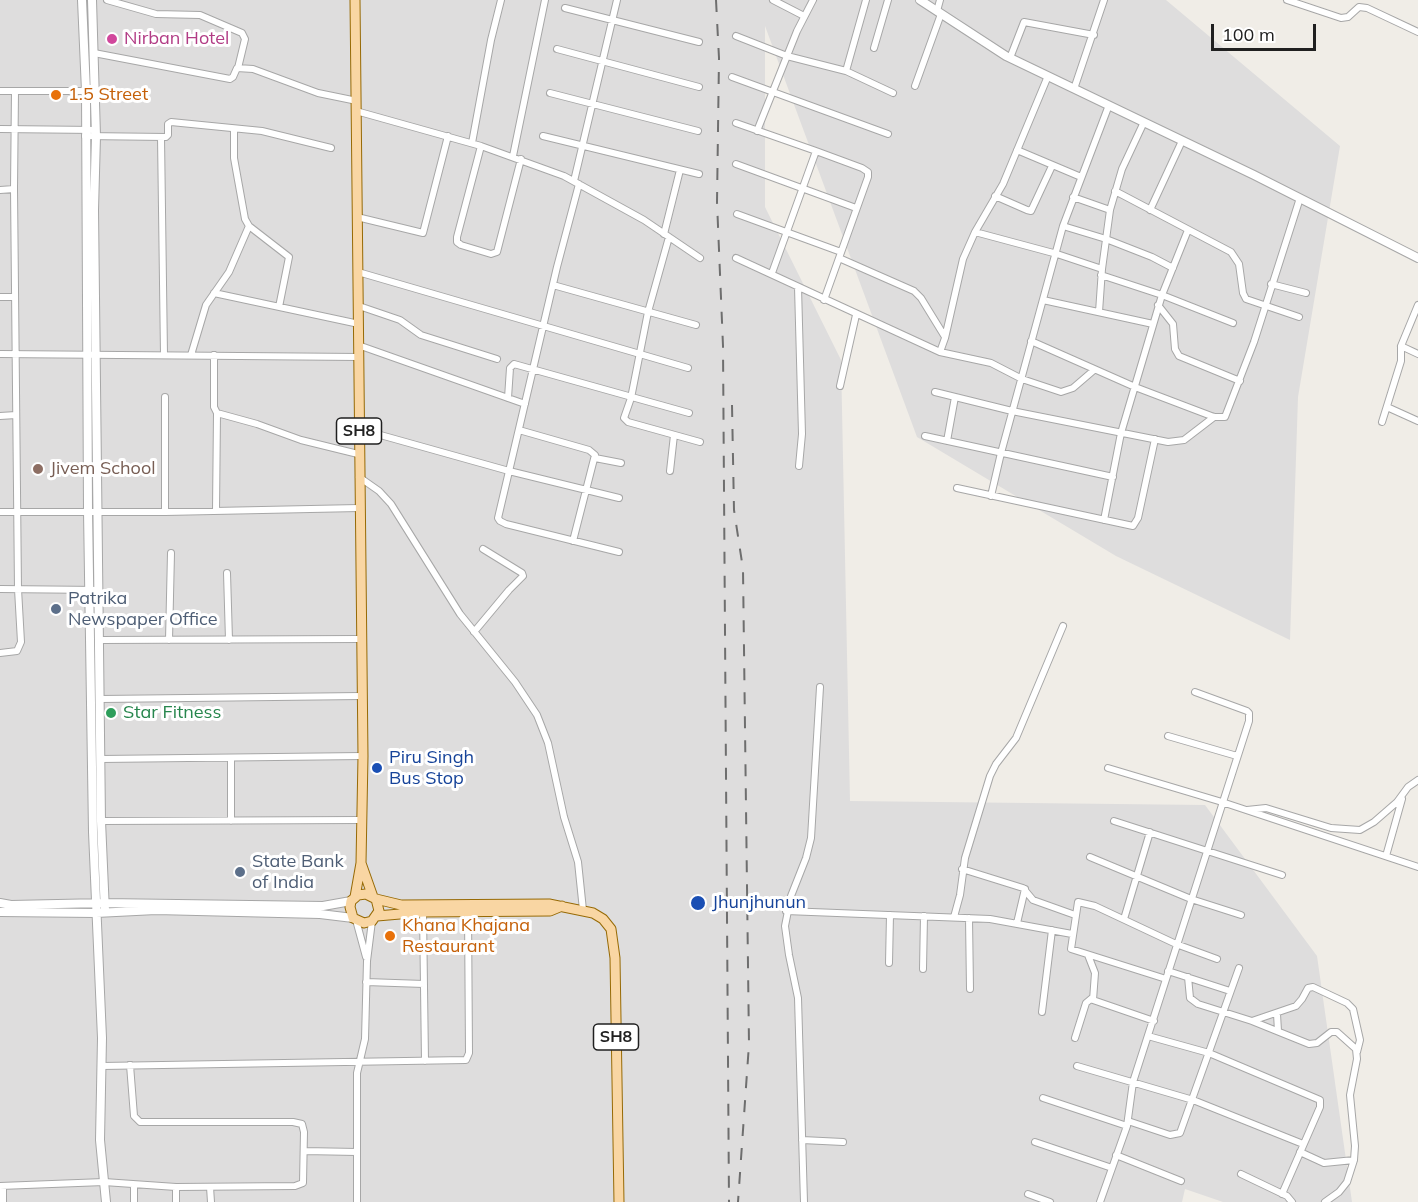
<!DOCTYPE html>
<style>
body{margin:0}
#map{position:relative;width:1418px;height:1202px;overflow:hidden;background:#f0ede7;font-family:Mulish,sans-serif}
canvas{display:block}
.scale{position:absolute;left:1211px;top:24px;width:105px;height:27px;box-sizing:border-box;border:3px solid #202020;border-top:0;padding-left:8px;font-size:18px;line-height:21px;white-space:nowrap;color:#202020;-webkit-text-stroke:4px #fff;paint-order:stroke}
</style>
<div id="map">
<canvas width="1418" height="1202"></canvas>
<div class="scale">100 m</div>
</div>
<script>
const ctx = document.querySelector('canvas').getContext('2d');
ctx.lineJoin = 'round';
function paint(path, color) {
  ctx.fillStyle = color;
  ctx.fill(path, 'evenodd');
}
function poly(rows) {
  const path = new Path2D();
  for (const r of rows) {
    path.moveTo(r[0], r[1]);
    for (let i = 2; i < r.length; i += 2) path.lineTo(r[i], r[i + 1]);
  }
  return path;
}
function trace(path, color, width, dash) {
  ctx.strokeStyle = color;
  ctx.lineWidth = width;
  ctx.lineCap = dash ? 'butt' : 'round';
  ctx.setLineDash(dash || []);
  ctx.stroke(path);
}
function write(font, color, halo, rows, align = 'center') {
  ctx.font = font + ' Mulish,sans-serif';
  ctx.lineWidth = 6;
  ctx.setLineDash([]);
  ctx.textBaseline = 'middle';
  ctx.strokeStyle = halo;
  ctx.fillStyle = color;
  for (const [text, x, y, turn = 0] of rows) {
    ctx.save();
    ctx.translate(x, y);
    ctx.rotate((+turn || 0) * Math.PI / 180);
    ctx.textAlign = isNaN(turn) ? turn : align;
    if (halo) ctx.strokeText(text, 0, 0);
    ctx.fillText(text, 0, 0);
    ctx.restore();
  }
}
const residential = poly([
 [0,0,1166,0,1340,146,1298,397,1290,640,1116,556,917,437,765,26,765,207,841,360,850,801,1205,805,1317,956,1352,1202,1223,1202,1185,1189,1182,1202,0,1202]
]);
const minor = poly([
 [107,0,156,14,200,15,242,33,245,39,238,68],
 [773,0,804,16],
 [1287,0,1341,18,1348,17,1359,7,1367,8,1418,32],
 [565,8,699,42],
 [937,11,940,0],
 [736,36,787,56,846,71,893,93],
 [874,48,888,0],
 [557,49,699,87],
 [94,53,230,79,233,77,237,68,253,69,318,93,357,101],
 [1010,58,1024,22,1094,35],
 [846,71,866,0],
 [732,77,888,134],
 [915,86,941,14],
 [1074,89,1104,0],
 [0,91,95,91],
 [550,93,698,131],
 [356,111,481,146,564,176,644,220,700,258],
 [736,123,816,151,862,168,868,172,868,177,824,300],
 [0,129,96,130],
 [234,129,234,158,245,219,249,226,289,257,279,307],
 [757,131,797,31,813,0],
 [85,136,166,137,168,135,168,124,171,122,262,131,331,148],
 [543,136,699,174],
 [161,137,164,355],
 [472,143,491,40,501,0],
 [481,146,457,237,457,242,461,245,491,254,497,252,521,159],
 [1017,150,1081,177],
 [513,156,545,0],
 [736,164,856,208],
 [574,181,617,0],
 [579,184,557,267,498,518,500,521,506,524,619,552],
 [0,190,14,189,15,91],
 [1115,191,1231,252,1239,264,1243,293,1246,299,1299,317],
 [995,196,1027,210,1031,211,1052,166],
 [1073,197,1110,210],
 [1150,210,1182,141],
 [737,214,841,252],
 [357,217,423,233,448,136],
 [1063,226,1106,239,1152,257,1173,268],
 [975,232,1057,254,1102,269],
 [664,234,680,170],
 [669,237,648,312,631,398,624,418,628,422,700,442],
 [736,258,940,352,991,363,1022,379,1061,392,1073,388,1094,370],
 [839,258,914,291,921,298,945,337],
 [358,272,688,368],
 [772,273,816,151],
 [1101,275,1162,295,1233,323],
 [1271,284,1306,293],
 [553,285,696,325],
 [798,287,802,434,799,466],
 [214,293,359,324],
 [0,297,15,297],
 [1043,300,1153,324],
 [1158,305,1173,324,1175,349,1179,356,1240,381],
 [359,306,400,320,421,335,497,359],
 [1099,312,1102,269,1110,210,1122,169,1144,122],
 [1031,341,1135,387,1214,417,1225,417,1254,342,1300,198],
 [358,345,525,404],
 [1401,346,1418,354],
 [940,352,945,338,963,259,975,232,1003,184,1048,76],
 [0,354,359,357],
 [191,355,206,305,229,272,249,226],
 [214,355,214,407,217,413,257,424,301,440,358,454],
 [840,386,856,315],
 [935,392,1012,411,1168,442,1184,440,1214,417],
 [508,398,510,368,514,364,689,413],
 [1387,407,1418,421],
 [0,416,16,415],
 [1382,422,1401,361,1401,346,1418,305],
 [359,429,509,471,619,498],
 [519,430,589,450,595,455,573,541],
 [925,436,1113,477],
 [947,441,955,397],
 [595,458,621,463],
 [670,471,674,435],
 [359,477,379,491,391,504,460,614,515,682,537,715,548,743,564,817,578,862,583,910],
 [957,488,1133,526,1138,518,1155,439],
 [991,496,1001,453,1063,226,1109,105],
 [216,511,217,413],
 [0,512,165,512,359,508],
 [165,512,165,397],
 [1104,520,1121,433,1162,295,1188,230],
 [227,573,229,640],
 [0,589,99,590],
 [474,632,509,590,523,576,522,573,483,549],
 [100,640,360,639],
 [169,640,171,553],
 [0,653,17,651,21,642,18,589,14,189],
 [101,699,361,696],
 [1168,736,1237,756],
 [231,758,231,821],
 [101,759,363,756],
 [1108,768,1222,802,1418,867],
 [1247,810,1266,808,1331,828,1360,830,1374,822,1397,802,1408,787,1418,780],
 [101,821,362,820],
 [1114,821,1282,875],
 [1386,856,1402,799],
 [1090,857,1191,899,1241,915],
 [962,869,1023,888,1033,900,1075,915],
 [786,911,990,919,1072,934],
 [423,912,425,1061],
 [954,917,960,895,965,858,990,776,996,764,1016,738,1063,626],
 [969,918,970,989],
 [1124,919,1150,832],
 [356,920,366,957],
 [1017,923,1025,889],
 [1088,955,1095,973,1093,1000,1154,1021],
 [889,963,890,915],
 [923,969,924,916],
 [1168,971,1230,991],
 [1188,977,1190,998,1198,1004,1252,1021,1309,1044,1317,1043,1331,1032,1337,1032,1356,1049,1357,1059,1350,1095,1355,1146,1354,1160,1347,1182,1339,1192,1325,1202],
 [1166,979,1071,949,1078,902,1095,906,1176,944,1217,959],
 [366,982,424,984],
 [1042,1012,1052,930],
 [1277,1014,1278,1031],
 [1252,1021,1296,1006,1302,999,1308,988,1313,987,1347,1003,1353,1009,1360,1040,1357,1052],
 [1148,1036,1209,1053,1320,1100,1320,1107,1282,1194],
 [1075,1038,1086,1003,1092,998],
 [102,1066,466,1060,469,1053,468,911],
 [1077,1066,1193,1100,1303,1144],
 [1043,1098,1127,1126],
 [1128,1121,1170,1135,1180,1133,1239,968],
 [802,1140,843,1142],
 [1035,1142,1112,1168],
 [304,1151,357,1152],
 [1300,1152,1324,1163,1354,1160],
 [1116,1155,1181,1181],
 [1241,1174,1287,1196,1292,1202],
 [134,1185,134,1202],
 [0,1186,104,1182,176,1187,295,1186,303,1183,304,1132,302,1124,293,1122,140,1122,134,1116,130,1065],
 [176,1187,176,1202],
 [210,1187,211,1202],
 [1028,1194,1050,1202],
 [3,1202,3,1186],
 [357,1202,357,1073,365,1039,367,961,372,921],
 [804,1202,798,998,789,955,785,926,791,896,806,858,811,838,820,687],
 [1100,1202,1127,1126,1133,1082,1249,721,1249,713,1247,711,1195,692]
]);
const tertiary = poly([
 [82,0,86,91,88,511,93,832,102,1038,100,1140,106,1202],
 [92,0,96,136,94,210,101,821,105,912],
 [920,0,1006,56,1254,175,1418,258],
 [0,903,11,905,104,903,323,906,351,901],
 [0,912,96,913,156,910,320,914,353,918]
]);
const primary = poly([
 [355,0,363,756,361,863,355,897],
 [361,863,373,897],
 [376,899,379,911,372,921,364,923,353,918,350,907,351,901,358,895,366,894,376,899,401,905,549,904,593,913,603,919,611,929,615,958,619,1202],
 [377,916,423,912,550,911,562,906]
]);
const rail = poly([
 [716,0,719,58,717,202,723,346,729,1202],
 [732,405,734,510,743,569,749,1044,738,1202]
]);
const markers = [
 [112,39,6,"#d1479c"],
 [56,95,6,"#e8710a"],
 [38,469,6,"#8d6e63"],
 [56,609,6,"#5c6f8a"],
 [111,713,6,"#2e9e5b"],
 [377,768,6,"#1a4fb4"],
 [240,872,6,"#5c6f8a"],
 [698,903,8,"#1a4fb4"],
 [390,936,6,"#e8710a"]
];
const shields = [
 [359,431,45],
 [616,1037,45]
];
const shieldNames = [
 ["SH8",359,431],
 ["SH8",616,1037]
];
const hotelNames = [
 ["Nirban Hotel",124,39]
];
const foodNames = [
 ["1.5 Street",68,95],
 ["Khana Khajana",402,926],
 ["Restaurant",402,947]
];
const educationNames = [
 ["Jivem School",50,469]
];
const serviceNames = [
 ["Patrika",68,599],
 ["Newspaper Office",68,620],
 ["State Bank",252,862],
 ["of India",252,883]
];
const leisureNames = [
 ["Star Fitness",123,713]
];
const transitNames = [
 ["Piru Singh",389,758],
 ["Bus Stop",389,779],
 ["Jhunjhunun",712,903]
];
paint(residential, '#dedddd');
trace(minor, '#a7a7a7', 8);
trace(tertiary, '#a7a7a7', 10);
trace(primary, '#976a05', 11);
trace(minor, '#fff', 6);
trace(tertiary, '#fff', 8);
trace(primary, '#f9d6a3', 9);
trace(rail, '#6e6e6e', 2, [12, 12]);
for (const [x, y, r, color] of markers) {
  const dot = new Path2D();
  dot.arc(x, y, r, 0, 2 * Math.PI);
  ctx.fillStyle = color;
  ctx.fill(dot);
  trace(dot, '#fff', 2);
}
for (const [x, y, w] of shields) {
  const box = new Path2D();
  box.roundRect(x - w / 2, y - 13, w, 26, 4.5);
  ctx.fillStyle = '#fff';
  ctx.fill(box);
  trace(box, '#202020', 1.5);
}
write('bold 16px', '#202020', null, shieldNames);
write('18px', '#b23c85', '#fff', hotelNames, 'left');
write('18px', '#c56008', '#fff', foodNames, 'left');
write('18px', '#785e54', '#fff', educationNames, 'left');
write('18px', '#4e5e75', '#fff', serviceNames, 'left');
write('18px', '#27864d', '#fff', leisureNames, 'left');
write('18px', '#164399', '#fff', transitNames, 'left');
</script>
